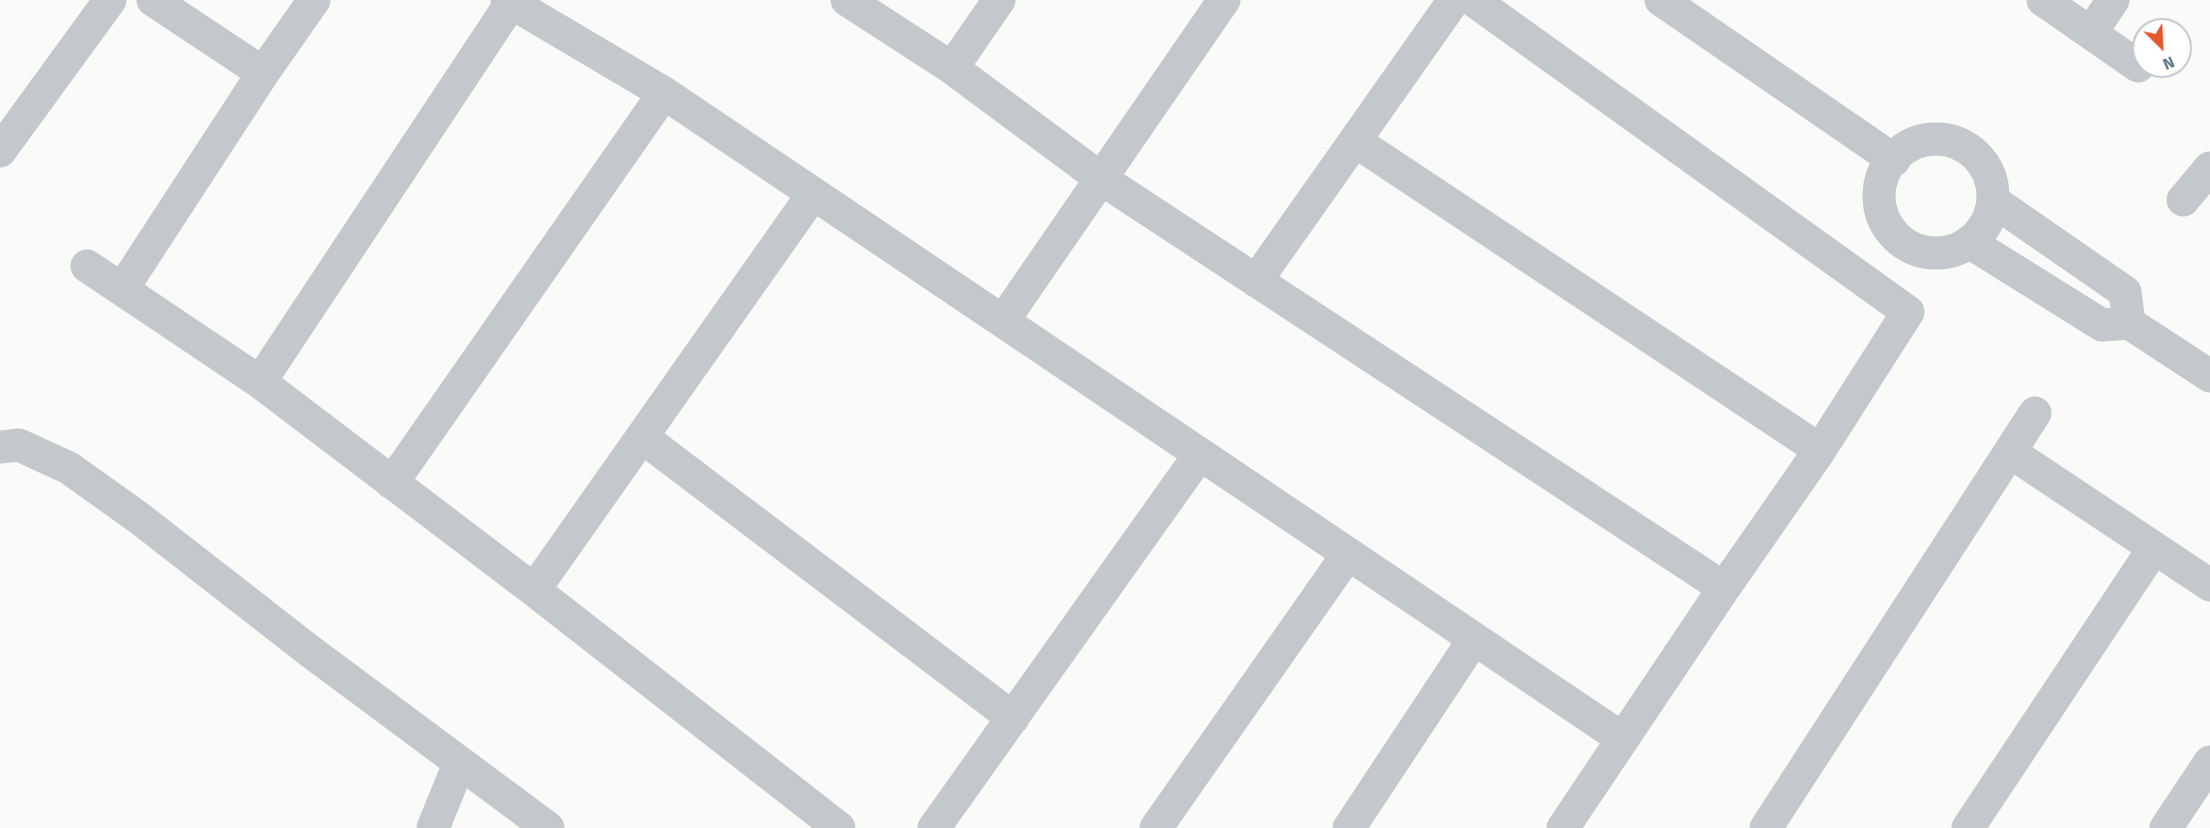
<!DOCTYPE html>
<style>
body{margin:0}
#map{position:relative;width:2210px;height:828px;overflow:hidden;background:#fafaf8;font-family:"Fira Sans",sans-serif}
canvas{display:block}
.north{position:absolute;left:2132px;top:18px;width:60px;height:60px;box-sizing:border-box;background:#fff;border:2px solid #c1c8cd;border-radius:50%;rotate:156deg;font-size:16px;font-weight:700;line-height:24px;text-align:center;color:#657683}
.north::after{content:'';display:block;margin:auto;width:21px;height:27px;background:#e4572e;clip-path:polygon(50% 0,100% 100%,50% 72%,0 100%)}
</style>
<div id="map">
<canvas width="2210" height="828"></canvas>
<div class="north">N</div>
</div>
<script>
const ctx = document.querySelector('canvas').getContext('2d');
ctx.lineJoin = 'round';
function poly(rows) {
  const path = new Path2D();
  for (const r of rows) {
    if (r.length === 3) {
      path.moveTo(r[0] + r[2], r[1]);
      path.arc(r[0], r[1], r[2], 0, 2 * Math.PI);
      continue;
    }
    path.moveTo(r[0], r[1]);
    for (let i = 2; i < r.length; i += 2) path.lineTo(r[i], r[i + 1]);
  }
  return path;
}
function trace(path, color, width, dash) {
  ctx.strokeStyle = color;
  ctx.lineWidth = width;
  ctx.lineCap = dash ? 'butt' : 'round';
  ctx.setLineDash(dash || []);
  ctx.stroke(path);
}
const minor = poly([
 [153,0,263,73],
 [507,0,664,93,1623,739],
 [847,0,952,68,1103,180,1724,588],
 [1473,0,1908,312,1820,450,1724,588,1563,828],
 [1661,0,1894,160],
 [2043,0,2138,66],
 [2091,33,2113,0],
 [952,68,999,0],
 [1936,196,57],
 [1355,141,1820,450],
 [0,151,110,0],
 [2183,200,2210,168],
 [1995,202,2125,292,2129,323],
 [1969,242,2102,325,2129,323,2210,376],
 [87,266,260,382,534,590,839,828],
 [1256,281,1454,0],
 [123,288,263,73,314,0],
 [1003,321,1224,0],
 [260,382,511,3],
 [642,437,1013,718],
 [0,447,19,445,69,468,139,518,311,652,548,828],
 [2010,452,2210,585],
 [392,483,664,93],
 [534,590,813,194],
 [433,828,459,764],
 [934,828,1200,454],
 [1156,828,1348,554],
 [1349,828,1474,639],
 [1766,828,2035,413],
 [1968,828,2154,548],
 [2166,828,2210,762]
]);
trace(minor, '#c3c8cc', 33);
</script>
